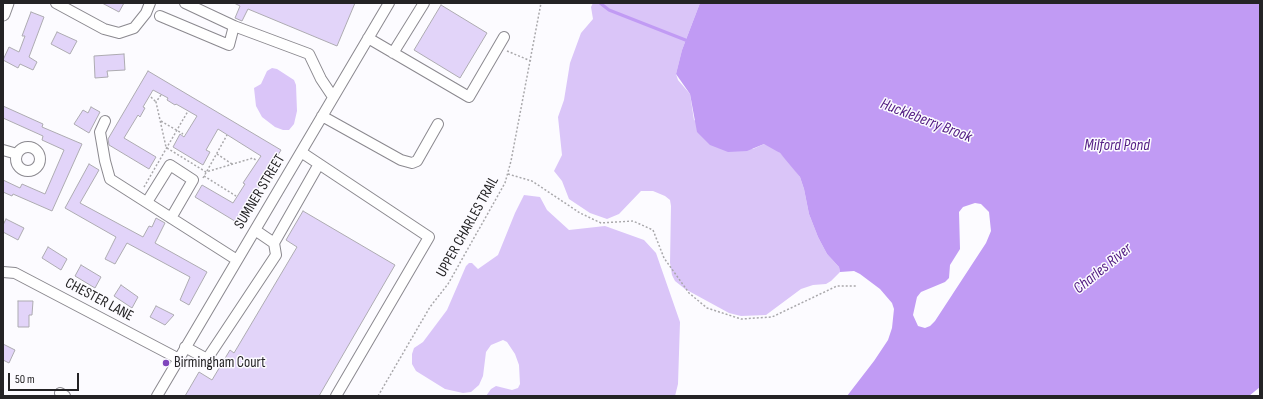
<!DOCTYPE html>
<style>
body{margin:0}
#map{position:relative;width:1263px;height:399px;overflow:hidden;background:#fcfbff;font-family:"Sofia Sans Condensed",sans-serif}
canvas{display:block}
.frame{position:absolute;inset:0;border:4px solid #242325;pointer-events:none}
.scale{position:absolute;left:8px;top:373px;width:71px;height:18px;box-sizing:border-box;border:2px solid #242325;border-top:0;padding-left:5px;font-size:12px;line-height:14px;white-space:nowrap;color:#242325;-webkit-text-stroke:3px #fcfbff;paint-order:stroke}
</style>
<div id="map">
<canvas width="1263" height="399"></canvas>
<div class="frame"></div>
<div class="scale">50 m</div>
</div>
<script>
const ctx = document.querySelector('canvas').getContext('2d');
ctx.lineJoin = 'round';
function paint(path, color) {
  ctx.fillStyle = color;
  ctx.fill(path, 'evenodd');
}
function poly(rows) {
  const path = new Path2D();
  for (const r of rows) {
    if (r.length === 3) {
      path.moveTo(r[0] + r[2], r[1]);
      path.arc(r[0], r[1], r[2], 0, 2 * Math.PI);
      continue;
    }
    path.moveTo(r[0], r[1]);
    for (let i = 2; i < r.length; i += 2) path.lineTo(r[i], r[i + 1]);
  }
  return path;
}
function trace(path, color, width, dash) {
  ctx.strokeStyle = color;
  ctx.lineWidth = width;
  ctx.lineCap = dash ? 'butt' : 'round';
  ctx.setLineDash(dash || []);
  ctx.stroke(path);
}
function write(font, color, halo, rows, align = 'center') {
  ctx.font = font + ' "Sofia Sans Condensed",sans-serif';
  ctx.lineWidth = 3;
  ctx.setLineDash([]);
  ctx.textBaseline = 'middle';
  ctx.strokeStyle = halo;
  ctx.fillStyle = color;
  for (const [text, x, y, turn = 0] of rows) {
    ctx.save();
    ctx.translate(x, y);
    ctx.rotate((+turn || 0) * Math.PI / 180);
    ctx.textAlign = isNaN(turn) ? turn : align;
    if (halo) ctx.strokeText(text, 0, 0);
    ctx.fillText(text, 0, 0);
    ctx.restore();
  }
}
const green = poly([
 [593,3,700,3,682,50,676,74,678,80,690,94,694,120,753,149,764,144,770,145,780,153,789,162,800,177,804,189,809,214,818,237,827,254,839,267,840,272,831,281,826,284,813,285,801,289,766,315,741,316,729,313,685,289,675,281,672,275,670,263,671,206,670,200,665,196,653,191,641,191,619,214,607,219,590,213,569,199,562,181,554,171,562,155,558,117,564,100,570,63,581,33,593,19,591,7],
 [272,68,277,69,294,80,296,85,297,111,294,124,289,130,283,130,275,127,262,117,256,106,254,88,261,84,267,71],
 [524,195,540,197,547,210,569,230,605,226,644,240,656,253,680,322,678,384,675,396,486,396,491,389,496,386,512,390,518,388,520,384,519,365,515,354,507,342,503,340,491,345,486,352,483,376,479,385,471,392,463,393,445,389,416,371,412,364,412,354,414,348,423,342,447,310,466,266,469,263,472,263,478,269,498,255,515,213]
]);
const water = poly([
 [700,3,1260,3,1260,387,1249,396,847,396,874,361,888,340,892,328,894,309,892,303,880,289,860,274,854,271,840,272,839,267,827,254,818,237,809,214,804,189,800,177,780,153,764,144,747,151,728,152,710,145,697,132,690,94,676,74,682,50],
 [975,203,981,204,989,212,991,231,986,243,935,321,930,326,925,328,918,326,913,315,917,297,921,292,945,282,949,278,950,265,960,249,959,212,963,207]
]);
const stream = poly([
 [600,3,609,10,688,41]
]);
const building = poly([
 [102,3,124,3,119,12,102,3],
 [234,3,355,3,337,46,248,9,242,21,235,18,240,6,234,3],
 [441,5,487,33,460,78,414,50,441,5],
 [31,12,44,17,29,57,37,62,33,70,20,64,18,68,3,60,9,47,19,52,25,36,22,36,31,12],
 [57,32,77,41,70,54,51,44,57,32],
 [124,54,125,70,107,71,108,77,95,78,94,56,124,54],
 [148,71,281,150,238,223,195,197,202,185,233,203,245,184,243,183,261,156,218,129,206,150,210,152,203,165,173,147,180,134,184,137,197,116,176,104,175,105,167,100,168,98,153,90,143,107,145,108,140,117,138,115,124,138,156,157,149,169,109,145,108,139,148,71],
 [3,106,43,124,42,127,82,144,52,211,13,194,12,196,3,192,3,180,20,188,22,184,45,194,64,150,42,140,43,136,3,118,3,106],
 [91,107,100,112,89,133,74,124,83,110,88,113,91,107],
 [89,164,99,170,80,203,143,237,149,226,152,227,156,218,165,223,155,243,207,272,189,305,180,300,190,277,127,243,115,264,105,259,116,237,65,208,89,164],
 [303,211,395,265,319,396,185,396,199,372,212,380,230,350,234,353,297,247,286,240,303,211],
 [6,219,24,228,18,240,3,232,3,225,6,219],
 [48,247,67,259,61,270,42,258,48,247],
 [81,265,101,277,95,288,75,276,81,265],
 [121,285,138,297,132,308,114,296,121,285],
 [18,301,33,301,32,315,29,315,29,327,18,327,18,301],
 [156,306,174,315,165,325,150,317,156,306],
 [3,344,15,350,9,363,3,360,3,344]
]);
const path = poly([
 [507,51,531,61],
 [161,95,156,102,166,147],
 [151,97,156,102],
 [161,121,183,134],
 [167,148,206,172,253,158,257,161],
 [217,154,232,164],
 [508,174,532,181,580,213,601,223,633,221,653,230,664,258,689,293,707,308,741,319,772,317,837,286,857,286],
 [204,176,236,196],
 [203,178,227,135],
 [144,187,188,111],
 [378,396,430,307,448,284,505,183,511,161,541,3]
]);
const minor = poly([
 [56,3,104,29,119,33,134,28,146,13,150,3],
 [185,3,234,26],
 [160,16,229,45,234,26,309,54,321,79,333,97],
 [368,38,469,97,504,37],
 [393,53,424,3],
 [322,116,401,160,412,163,417,161,438,124],
 [105,121,100,132,105,161,110,179,237,260],
 [28,159,12],
 [3,150,17,154],
 [301,152,429,237,336,396],
 [147,202,170,165,193,180,171,218],
 [255,230,274,243,319,164],
 [3,272,15,273,179,359],
 [185,347,207,359,276,255,274,243],
 [60,393,65,396],
 [157,396,389,3]
]);
const major = poly([
 [3,14,7,3]
]);
const markers = [
 [166,363,4,"#7f45bc"]
];
const streetNames = [
 ["SUMNER STREET",260,192,-59],
 ["UPPER CHARLES TRAIL",468,227,-61],
 ["CHESTER LANE",99,300,28]
];
const poiNames = [
 ["Birmingham Court",174,363]
];
const waterNames = [
 ["Huckleberry Brook",926,121,21],
 ["Milford Pond",1117,146],
 ["Charles River",1103,269,-39]
];
paint(green, '#dac5f8');
paint(water, '#c19bf4');
trace(stream, '#c19bf4', 3);
paint(building, '#e2d4f9');
trace(building, '#adabb1', 1);
trace(minor, '#8b898f', 12);
trace(major, '#8b898f', 15);
trace(path, '#a9a8ab', 1.5, [2, 2]);
trace(minor, '#fff', 10);
trace(major, '#fff', 13);
for (const [x, y, r, color] of markers) {
  const dot = new Path2D();
  dot.arc(x, y, r, 0, 2 * Math.PI);
  ctx.fillStyle = color;
  ctx.fill(dot);
  trace(dot, '#fcfbff', 1.5);
}
write('15px', '#242325', '#fcfbff', streetNames);
write('15px', '#242325', '#fcfbff', poiNames, 'left');
write('italic 16px', '#552085', '#fcfbff', waterNames);
</script>
